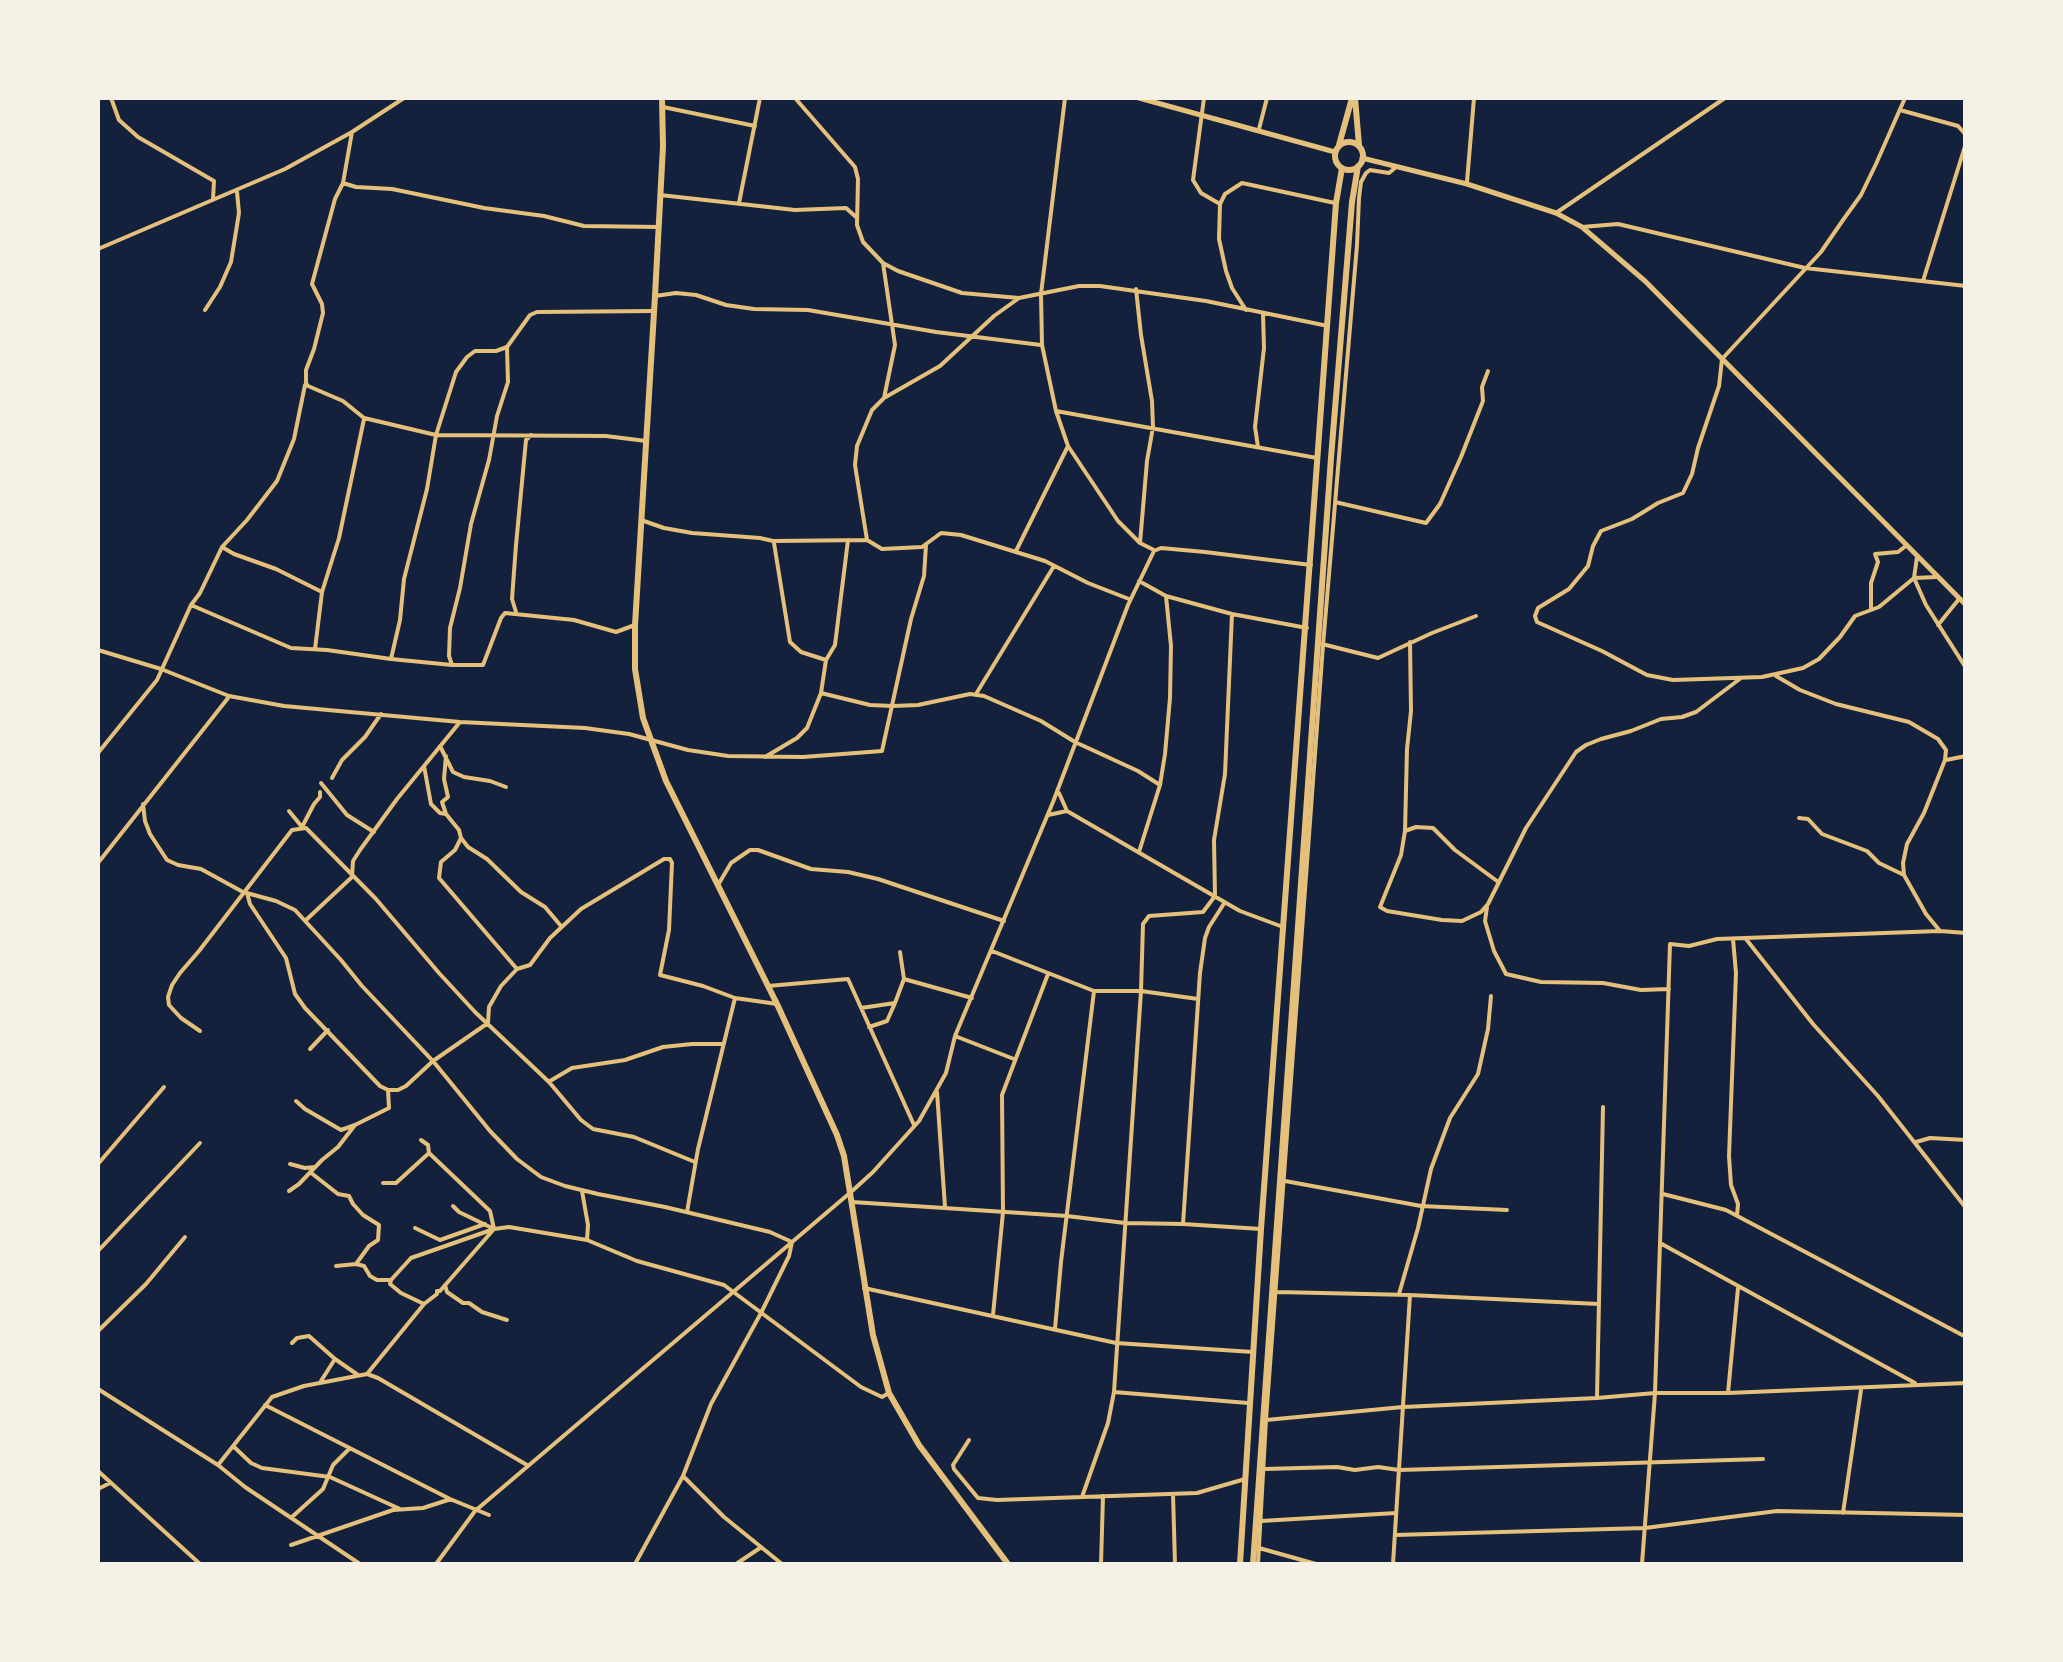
<!DOCTYPE html>
<style>
body{margin:0}
#map{position:relative;width:2063px;height:1662px;overflow:hidden;background:#14213d;font-family:"PT Sans Narrow",sans-serif}
canvas{display:block}
.frame{position:absolute;inset:0;border:100px solid #f6f1e7;pointer-events:none}
</style>
<div id="map">
<canvas width="2063" height="1662"></canvas>
<div class="frame"></div>
</div>
<script>
const ctx = document.querySelector('canvas').getContext('2d');
ctx.lineJoin = 'round';
function poly(rows) {
  const path = new Path2D();
  for (const r of rows) {
    if (r.length === 3) {
      path.moveTo(r[0] + r[2], r[1]);
      path.arc(r[0], r[1], r[2], 0, 2 * Math.PI);
      continue;
    }
    path.moveTo(r[0], r[1]);
    for (let i = 2; i < r.length; i += 2) path.lineTo(r[i], r[i + 1]);
  }
  return path;
}
function trace(path, color, width, dash) {
  ctx.strokeStyle = color;
  ctx.lineWidth = width;
  ctx.lineCap = dash ? 'butt' : 'round';
  ctx.setLineDash(dash || []);
  ctx.stroke(path);
}
const minor = poly([
 [111,98,119,120,138,137,214,181,213,199],
 [795,98,855,167,858,179,857,225,863,242,883,263,895,345,884,398,872,410,857,446,855,465,867,540],
 [1065,98,1041,294,1042,345,1056,411,1068,446,1118,521,1140,543,1154,550],
 [1204,98,1193,180,1201,193,1220,204],
 [1905,98,1876,164,1861,195,1843,220,1821,252,1722,359,1719,386,1698,448,1692,474,1683,493,1658,503,1632,519,1601,531,1593,546,1588,566,1569,589,1538,608,1535,616,1537,622,1602,651,1647,675,1673,680,1762,677,1803,668,1819,659,1840,637,1855,616,1879,607,1914,578,1937,577],
 [663,107,755,126],
 [1900,110,1958,126,1966,135],
 [1259,129,1267,98],
 [352,132,343,183,335,199,312,284,322,304,323,313,314,349,306,370,306,383,308,386,343,401,364,418,436,435,606,436,646,441],
 [1467,182,1474,98],
 [343,183,356,187,392,189,484,208,544,216,584,226,659,227],
 [660,195,795,210,846,208,856,217],
 [739,203,760,98],
 [1556,213,1725,98],
 [1582,227,1618,224,1805,268,1966,286],
 [98,249,285,169,352,132,404,98],
 [883,263,898,271,962,293,1019,298,1079,286,1100,286,1206,301,1328,326],
 [1923,281,1966,143],
 [1136,289,1141,335,1152,401,1153,427,1147,461,1140,543],
 [655,296,676,293,696,295,726,305,754,309,808,310,936,332,1041,345],
 [205,310,220,287,231,262,239,213,237,192],
 [1246,310,1232,288,1226,271,1219,239,1220,204,1225,194,1242,183,1335,203],
 [884,398,940,366,994,316,1019,298],
 [1056,411,1317,458],
 [1258,447,1255,427,1264,348,1263,314],
 [1335,502,1426,523,1440,504,1461,457,1483,401,1482,387,1488,371],
 [641,520,664,528,692,533,760,538,773,541,867,540,882,549,922,547,941,533,961,535,1045,561,1088,583,1129,599],
 [222,547,234,554,276,569,322,592],
 [1016,551,1067,448],
 [1917,557,1914,578,1926,605,1966,668],
 [1139,581,1166,596,1232,614,1307,628],
 [191,605,291,648,327,650,391,659,400,620,404,579,427,489,436,435,456,372,467,357,475,351,496,351,507,347,530,315,537,312,654,311],
 [1871,610,1871,583,1878,562,1875,554,1898,552,1907,545],
 [516,612,512,599,516,545,526,440,531,435],
 [1938,625,1959,599],
 [1410,642,1411,711,1407,749,1405,831,1401,855,1380,907,1387,911,1442,920,1462,921,1481,912,1488,904,1526,828,1576,752,1586,745,1601,739,1631,731,1661,719,1682,717,1696,712,1741,678],
 [1322,644,1378,658,1432,633,1476,616],
 [315,649,322,592,339,538,364,419],
 [98,650,161,669,229,696,284,706,460,722,585,728,629,734,688,750,728,756,803,757,882,751,911,619,924,576,926,545],
 [391,659,452,665,483,665,501,618,505,613,574,620,616,632,635,625],
 [826,660,835,645,848,540],
 [452,665,449,656,450,628,460,588,471,524,489,460,497,416,508,382,507,348],
 [1776,676,1800,690,1836,704,1909,722,1938,739,1946,750,1945,760,1924,813,1907,844,1903,863,1904,875,1926,914,1940,931],
 [821,693,870,705,893,706,918,705,970,694,984,696,1041,721,1075,742,1138,771,1160,785],
 [976,694,1054,566],
 [440,746,453,772,464,777,490,781,506,787],
 [98,753,157,680,191,605,200,593,222,547,247,520,277,481,294,439,305,385],
 [446,756,444,779,448,797,442,802,446,814,459,830,461,838,455,850,441,862,439,878,517,969],
 [765,757,797,738,807,728,821,693,826,660,801,652,790,642,774,543],
 [1946,760,1966,756],
 [424,766,431,804,440,813,446,814],
 [332,778,342,760,365,737,381,714],
 [321,783,347,815,374,832],
 [1059,793,1067,811],
 [143,804,145,821,150,834,167,860,178,865,201,869,243,892,276,901,295,910,341,960,362,986,433,1061,490,1131,517,1159,541,1177,565,1186,598,1194,665,1207,770,1232,792,1242,789,1256,761,1313,711,1404,683,1476,635,1564],
 [289,811,302,827,314,804,320,797,320,792],
 [1048,815,1067,811,1240,911,1283,927],
 [1799,818,1808,819,1822,834,1867,851,1879,863,1904,875],
 [1405,831,1416,827,1433,828,1455,850,1497,881],
 [461,838,468,847,487,859,521,892,545,907,561,926],
 [1139,852,1160,785,1165,754,1170,698,1171,646,1166,596],
 [98,863,228,698],
 [718,885,731,863,750,850,758,850,811,869,848,872,878,879,1004,921],
 [247,893,250,904,286,958,295,994,305,1008,380,1086,388,1090,398,1090,406,1086,433,1061,488,1023,489,1007,501,986,517,969,530,965,550,938,581,909,664,859,670,859,672,863,669,930,660,975,703,986,735,998,777,1004],
 [1487,907,1485,921,1494,951,1506,974,1541,982,1603,983,1641,990,1669,989],
 [306,920,352,877,353,861,360,850,397,799,460,722],
 [1733,939,1736,973,1729,1156,1731,1185,1738,1204,1737,1216],
 [1746,939,1813,1024,1878,1096,1966,1208],
 [992,951,1094,991,1141,991,1198,999],
 [904,979,972,998],
 [768,986,848,979,914,1125],
 [861,1008,895,1003],
 [869,1027,887,1021,895,1003,904,979,900,952],
 [200,1031,181,1018,169,1005,168,997,172,985,180,973,199,951,292,830,306,828,376,899,439,973,475,1012,549,1082,581,1120,593,1129,634,1137,695,1162],
 [955,1036,1014,1059],
 [310,1049,328,1030],
 [550,1081,572,1068,625,1060,663,1047,692,1044,724,1044],
 [937,1092,945,1207],
 [296,1101,305,1109,341,1130,355,1125,389,1108,388,1090],
 [421,1140,428,1145,429,1153],
 [1916,1142,1930,1138,1966,1140],
 [98,1164,164,1087],
 [290,1164,305,1168,315,1167],
 [310,1172,338,1194,349,1196,353,1204,363,1215,379,1225,378,1240,369,1246,356,1264,364,1266,370,1276,377,1280,391,1280],
 [1285,1181,1421,1206,1507,1210],
 [383,1183,396,1183,429,1153,490,1211,494,1229,459,1212,453,1206],
 [289,1191,299,1184,322,1160,338,1147,355,1125],
 [582,1191,588,1225,587,1240],
 [1663,1194,1726,1210,1966,1337],
 [852,1202,1067,1216,1125,1223,1183,1224,1261,1229],
 [687,1212,698,1149,735,998],
 [1183,1224,1200,973,1205,938,1209,927,1225,902],
 [415,1228,440,1240,485,1224],
 [1660,1243,1915,1383],
 [98,1251,200,1143],
 [336,1266,356,1264],
 [391,1280,411,1258,494,1229,509,1227,587,1240,637,1261,724,1285,861,1387,882,1397,889,1393],
 [445,1285,447,1292,463,1303,469,1303,482,1312,507,1320],
 [864,1288,1116,1343,1253,1352],
 [1277,1292,1410,1295,1599,1304],
 [1399,1294,1418,1228,1431,1169,1450,1118,1478,1074,1488,1029,1491,996],
 [424,1304,437,1294,437,1291,440,1291,494,1229],
 [993,1315,1003,1212,1002,1095,1048,974],
 [1055,1329,1061,1262,1094,991],
 [98,1331,146,1284,185,1237],
 [292,1343,297,1338,309,1336,335,1359],
 [367,1374,424,1304,401,1293,390,1284,391,1280],
 [321,1381,335,1359,358,1375],
 [98,1389,218,1465,245,1487,360,1564],
 [1114,1392,1248,1403],
 [1728,1393,1738,1288],
 [1597,1397,1603,1107],
 [265,1405,450,1499,489,1515],
 [1266,1420,1403,1407,1597,1398,1655,1393,1728,1393,1966,1383],
 [969,1440,953,1465,954,1469,978,1498,997,1500,1197,1493,1245,1479],
 [233,1446,251,1463,262,1468,330,1477,400,1509],
 [218,1465,272,1397,304,1386,367,1374,378,1378,527,1465],
 [1264,1469,1337,1467,1355,1470,1378,1467,1399,1470,1763,1459],
 [98,1471,200,1564],
 [683,1476,724,1517,782,1564],
 [98,1489,110,1483],
 [1173,1494,1175,1564],
 [1082,1497,1108,1423,1114,1392,1141,991,1143,924,1149,916,1203,912,1215,896,1214,840,1225,774,1232,614],
 [1843,1513,1861,1390],
 [292,1517,323,1489,333,1465,350,1448],
 [1261,1521,1396,1513],
 [1395,1535,1645,1528,1777,1511,1966,1515],
 [291,1545,393,1510,423,1508,448,1500],
 [1259,1548,1316,1564],
 [436,1564,475,1511,851,1192,873,1172,919,1121,946,1073,955,1036,1053,802,1128,605,1154,551,1161,548,1205,552,1311,565],
 [736,1564,760,1548],
 [1101,1564,1103,1496],
 [1258,1564,1266,1420,1323,645,1357,245,1359,198,1361,182,1366,173,1370,170,1389,173,1396,167],
 [1393,1564,1410,1295],
 [1642,1564,1655,1393,1670,944,1689,946,1717,939,1940,931,1966,933]
]);
const secondary = poly([
 [1139,98,1335,152],
 [1362,158,1467,184,1556,213,1582,227,1645,281,1966,605]
]);
const primary = poly([
 [662,98,663,146,655,296,635,625,635,669,643,718,666,781,777,1004,837,1135,844,1156,873,1335,889,1393,919,1445,1008,1564]
]);
const trunk = poly([
 [1355,98,1359,145],
 [1349,156,14],
 [1339,145,1352,98],
 [1240,1564,1261,1229,1336,203,1342,168],
 [1253,1564,1331,458,1352,202,1358,166]
]);
trace(minor, '#e5c07b', 4);
trace(secondary, '#e5c07b', 5);
trace(primary, '#e5c07b', 6);
trace(trunk, '#e5c07b', 6);
</script>
